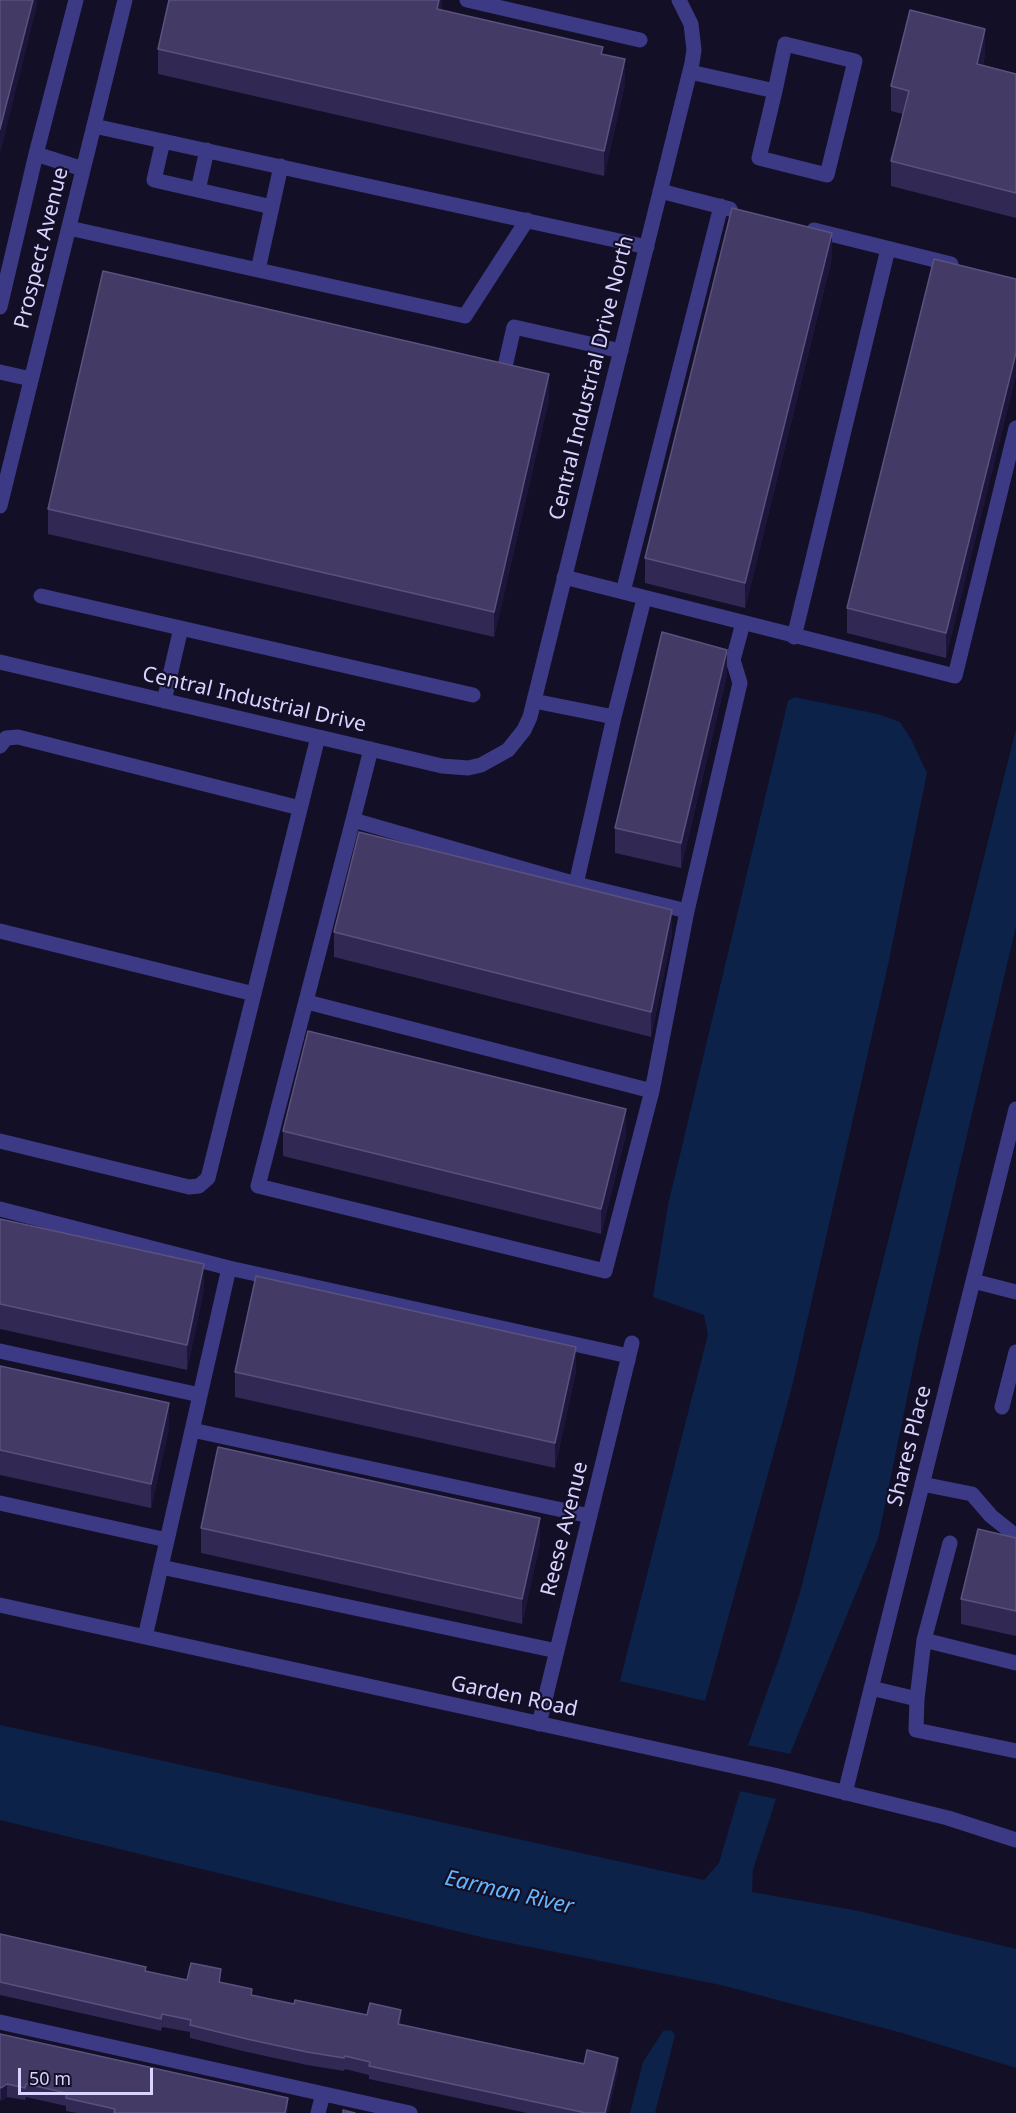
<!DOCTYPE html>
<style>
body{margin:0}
#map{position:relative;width:1016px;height:2113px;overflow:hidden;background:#130f26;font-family:"Noto Sans",sans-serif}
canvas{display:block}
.scale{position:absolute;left:18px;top:2068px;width:135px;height:27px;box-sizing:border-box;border:3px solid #d9d4ff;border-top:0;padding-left:8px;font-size:18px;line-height:21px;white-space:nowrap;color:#d9d4ff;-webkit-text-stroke:4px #130f26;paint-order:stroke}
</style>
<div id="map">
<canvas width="1016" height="2113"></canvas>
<div class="scale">50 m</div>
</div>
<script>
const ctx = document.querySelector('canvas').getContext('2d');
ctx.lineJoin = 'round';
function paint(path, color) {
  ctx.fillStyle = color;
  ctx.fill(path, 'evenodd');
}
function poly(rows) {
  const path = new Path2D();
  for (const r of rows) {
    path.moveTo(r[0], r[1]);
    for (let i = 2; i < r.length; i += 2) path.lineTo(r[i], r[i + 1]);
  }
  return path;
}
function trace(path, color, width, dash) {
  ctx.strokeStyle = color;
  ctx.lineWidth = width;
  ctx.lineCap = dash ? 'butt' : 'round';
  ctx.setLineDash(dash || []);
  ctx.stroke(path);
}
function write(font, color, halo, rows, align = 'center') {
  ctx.font = font + ' "Noto Sans",sans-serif';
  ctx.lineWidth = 4.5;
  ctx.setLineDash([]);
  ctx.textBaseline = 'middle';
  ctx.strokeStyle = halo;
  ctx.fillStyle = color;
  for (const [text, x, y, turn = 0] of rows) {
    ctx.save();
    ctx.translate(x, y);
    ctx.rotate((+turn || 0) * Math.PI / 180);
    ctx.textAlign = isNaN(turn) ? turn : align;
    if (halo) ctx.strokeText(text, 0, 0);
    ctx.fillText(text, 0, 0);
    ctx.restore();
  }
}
const water = poly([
 [794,697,878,714,900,722,912,741,927,773,888,965,792,1387,705,1701,620,1681,708,1334,704,1315,653,1297,668,1205,788,701],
 [1016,729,1016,926,919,1340,878,1539,790,1754,748,1745,781,1653,801,1589],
 [0,1725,704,1880,719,1863,740,1791,776,1799,753,1870,752,1892,859,1911,1016,1949,1016,2068,902,2033,721,1985,485,1938,0,1820],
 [671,2030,675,2035,655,2113,630,2113,643,2062,663,2031]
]);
const minor = poly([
 [76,0,36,154,83,169],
 [467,0,640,40],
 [690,72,775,91,785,44,855,61,827,175,759,158,775,91],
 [94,126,647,247],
 [163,141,154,180,272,207],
 [198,190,207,150],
 [660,191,730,209],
 [69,228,465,316,527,220],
 [814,230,951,264],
 [258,270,281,166],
 [0,307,36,154],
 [0,372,31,379],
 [503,375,514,327,621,351],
 [0,506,125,0],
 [564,577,955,676,1016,428],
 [623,592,721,206],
 [41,596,473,695],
 [794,637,888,249],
 [0,662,442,766,468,768,481,765,508,750,524,730,530,717,692,63,694,50,691,24,679,0],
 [164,701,181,628],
 [534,701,614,717,644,599],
 [614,717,576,884,687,911],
 [0,746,6,738,18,737,300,808],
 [371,749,353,820,576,884],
 [353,820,258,1186,605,1271,652,1091,687,911,740,683,733,660,743,623],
 [0,931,254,994],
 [307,1002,652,1091],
 [0,1141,189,1187,199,1186,208,1178,318,737],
 [0,1209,229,1268,145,1637],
 [229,1268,624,1355,628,1361],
 [973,1281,1016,1292],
 [0,1351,200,1395],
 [1002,1407,1016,1352],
 [192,1430,590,1516],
 [922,1484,972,1494,991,1516,1016,1536],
 [0,1503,167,1540],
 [950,1543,924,1640,1016,1663],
 [161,1567,557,1651],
 [0,1605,774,1775,948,1818,1016,1840],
 [871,1688,917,1699,916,1730,1016,1751],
 [917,1699,924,1640],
 [539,1724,632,1343],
 [845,1793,1016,1109],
 [0,2022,410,2113],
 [318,2113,323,2094]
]);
const wall = poly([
 [442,0,442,10,603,54,625,84,604,176,158,74,158,49],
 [985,54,983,65,1016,74,1016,218,891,186,891,161,903,114,891,111,891,86],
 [832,258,745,608,645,583,645,558],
 [1016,279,946,658,847,633,847,608],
 [549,399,494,637,48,534,48,509],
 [727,675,681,868,615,853,615,828],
 [334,932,672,935,651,1037,334,957],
 [283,1131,626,1134,601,1234,283,1156],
 [0,1219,204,1289,187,1370,0,1329],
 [0,1366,169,1428,151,1508,0,1475],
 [576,1371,555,1468,235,1397,235,1372],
 [201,1528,540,1543,522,1624,201,1553],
 [1016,1538,1016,1636,961,1624,961,1599],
 [0,1934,146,1971,187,1980,221,1982,252,1995,294,2004,400,2025,618,2070,608,2113,527,2113,369,2079,369,2075,345,2069,344,2071,307,2065,247,2052,190,2038,190,2032,162,2027,161,2031,0,1995],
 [0,2034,288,2110,288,2113,77,2113,66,2111,66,2106,26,2097,25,2100,7,2097,1,2101,0,2099]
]);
const shadedWall = poly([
 [33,0,37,0,37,6,0,154,0,129],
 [439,0,442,0,442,11,437,9],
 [985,29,985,54,977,89,977,64],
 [625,59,625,84,604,176,604,151],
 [832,233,832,258,745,608,745,583],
 [1016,353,1016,377,946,658,946,633],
 [549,374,549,399,494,637,494,612],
 [727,650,727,675,681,868,681,843],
 [672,910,672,935,651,1037,651,1012],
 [626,1109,626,1134,601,1234,601,1209],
 [204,1264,204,1289,187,1370,187,1345],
 [576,1347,576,1371,555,1468,555,1443],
 [169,1403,169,1428,151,1508,151,1484],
 [540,1518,540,1543,522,1624,522,1599],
 [221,1969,221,1982,219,1982],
 [401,2010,401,2023,398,2037,398,2024],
 [618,2058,618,2070,608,2113,605,2113],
 [7,2084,7,2097,1,2101,1,2088],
 [288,2098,288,2113,285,2113]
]);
const building = poly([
 [0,0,33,0,0,129,0,0],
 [169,0,439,0,437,9,603,47,601,54,625,59,604,151,158,49,169,0],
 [910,10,985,29,977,64,1016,74,1016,193,891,161,909,91,891,86,910,10],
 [732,208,832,233,745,583,645,558,732,208],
 [934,259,1016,279,1016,353,946,633,847,608,934,259],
 [103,271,549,374,494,612,48,509,103,271],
 [662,632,727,650,681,843,615,828,662,632],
 [359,832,672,910,651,1012,334,932,359,832],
 [308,1031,626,1109,601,1209,283,1131,308,1031],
 [0,1219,204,1264,187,1345,0,1304,0,1219],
 [256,1276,576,1347,555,1443,235,1372,256,1276],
 [0,1366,169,1403,151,1484,0,1450,0,1366],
 [218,1447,540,1518,522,1599,201,1528,218,1447],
 [978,1529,1016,1538,1016,1611,961,1599,978,1529],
 [0,1934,146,1967,145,1971,187,1980,191,1963,221,1969,219,1982,252,1989,251,1995,294,2004,295,2000,367,2015,370,2003,401,2010,398,2024,584,2064,587,2050,618,2058,605,2113,586,2113,369,2066,370,2062,345,2056,344,2058,307,2052,247,2039,190,2025,191,2020,162,2014,161,2019,0,1982,0,1934],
 [0,2034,288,2098,285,2113,114,2113,115,2109,66,2098,67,2093,26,2084,25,2088,7,2084,1,2088,0,2087,0,2034],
 [343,2110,355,2113,343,2113,343,2110]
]);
const streetNames = [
 ["Prospect Avenue",42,248,-76],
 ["Central Industrial Drive North",592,378,-76],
 ["Central Industrial Drive",254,700,13],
 ["Shares Place",910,1446,-76],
 ["Reese Avenue",565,1529,-76],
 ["Garden Road",514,1697,12]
];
const waterNames = [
 ["Earman River",509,1893,13]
];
paint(water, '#0c2248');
trace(minor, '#3d3a85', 15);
paint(wall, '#312854');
paint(shadedWall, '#1d163a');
paint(building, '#433a66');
trace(building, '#5a527e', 1.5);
write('21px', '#d9d4ff', '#130f26', streetNames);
write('italic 22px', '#62b6ff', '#130f26', waterNames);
</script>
